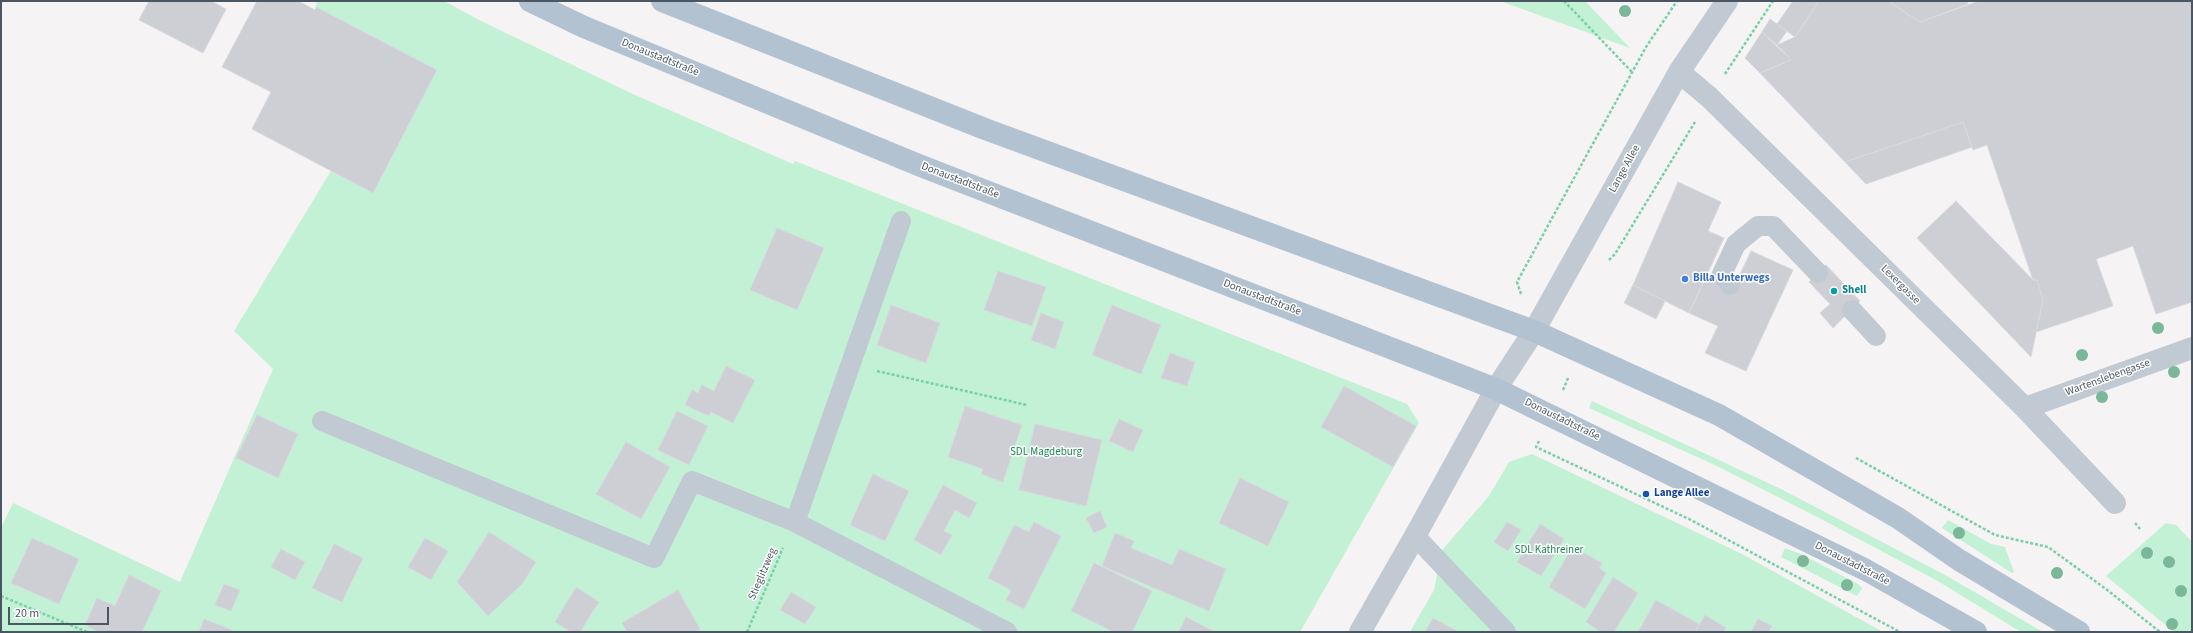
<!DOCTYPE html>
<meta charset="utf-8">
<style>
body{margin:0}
#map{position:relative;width:2193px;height:633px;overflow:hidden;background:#f5f3f3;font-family:"Source Sans 3",sans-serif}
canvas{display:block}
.frame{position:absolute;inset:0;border:2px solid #4a5661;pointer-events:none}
.scale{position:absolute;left:8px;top:607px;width:101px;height:18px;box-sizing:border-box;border:2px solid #4a5661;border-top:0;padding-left:5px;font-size:12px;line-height:14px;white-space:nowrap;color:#4a5661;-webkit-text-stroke:3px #fff;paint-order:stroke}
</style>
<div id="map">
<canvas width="2193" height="633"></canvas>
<div class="frame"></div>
<div class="scale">20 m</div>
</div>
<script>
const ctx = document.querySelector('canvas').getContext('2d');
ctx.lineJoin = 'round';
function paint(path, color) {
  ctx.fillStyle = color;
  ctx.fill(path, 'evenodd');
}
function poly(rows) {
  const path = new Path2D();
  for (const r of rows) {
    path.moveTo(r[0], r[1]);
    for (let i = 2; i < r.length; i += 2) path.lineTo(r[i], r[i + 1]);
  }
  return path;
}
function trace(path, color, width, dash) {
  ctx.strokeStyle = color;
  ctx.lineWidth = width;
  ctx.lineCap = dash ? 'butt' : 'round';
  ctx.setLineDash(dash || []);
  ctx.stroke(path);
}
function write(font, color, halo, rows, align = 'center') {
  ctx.font = font + ' "Source Sans 3",sans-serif';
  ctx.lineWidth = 3;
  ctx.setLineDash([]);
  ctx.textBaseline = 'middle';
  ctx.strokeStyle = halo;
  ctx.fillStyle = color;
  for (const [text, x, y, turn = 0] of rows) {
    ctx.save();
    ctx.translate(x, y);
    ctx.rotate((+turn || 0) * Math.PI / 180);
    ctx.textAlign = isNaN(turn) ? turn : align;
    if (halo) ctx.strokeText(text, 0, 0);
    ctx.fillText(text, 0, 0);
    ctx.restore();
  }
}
const green = poly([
 [317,1,444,1,481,21,635,95,793,164,795,161,1407,404,1419,423,1300,632,1,632,1,528,13,503,180,582,273,369,234,331,331,171,373,192,437,70,316,7],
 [1500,1,1585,1,1630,48],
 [1592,401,1781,489,1947,576,2043,632,2021,632,1936,580,1823,520,1717,466,1589,408],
 [1532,454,1742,554,1883,632,1410,632,1434,590,1442,550,1489,496,1509,462],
 [1948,520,1991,544,2005,547,2014,572,2012,573,1942,528],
 [2166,523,2176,525,2192,542,2192,632,2174,632,2106,576],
 [1785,548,1801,554,1858,584,1862,588,1857,596,1781,557]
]);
const building = poly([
 [149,1,211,1,226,9,203,53,139,20,149,1],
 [257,1,298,1,315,10,316,7,437,70,373,193,252,129,271,92,222,67,257,1],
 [1793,1,1819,1,1795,37,1777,24,1793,1],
 [1819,1,1888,1,1920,22,1979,1,2192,1,2192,302,2156,314,2133,246,2096,259,2113,306,2036,332,2043,300,2037,280,2033,280,1987,145,1973,150,1963,122,1845,162,1760,73,1791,60,1777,45,1795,37,1819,1],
 [1888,1,1967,1,1968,4,1920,22,1888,1],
 [1770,19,1787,31,1777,45,1762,32,1770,19],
 [1762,32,1791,60,1760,73,1745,58,1762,32],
 [1963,122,1972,147,1866,184,1845,162,1963,122],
 [1678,182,1721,202,1708,231,1724,238,1689,313,1633,285,1678,182],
 [1956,201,2033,280,2037,280,2043,300,2031,357,1917,238,1956,201],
 [777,228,824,248,797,310,750,290,777,228],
 [1751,251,1793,270,1746,371,1705,353,1718,326,1689,313,1707,275,1734,287,1751,251],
 [1826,265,1860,301,1833,328,1820,313,1830,304,1809,282,1826,265],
 [998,271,1046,287,1032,326,984,310,998,271],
 [1633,285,1665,301,1656,319,1624,303,1633,285],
 [891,305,940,323,926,363,877,345,891,305],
 [1112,305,1161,325,1141,374,1092,355,1112,305],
 [1041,313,1064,322,1055,349,1031,340,1041,313],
 [1170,353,1195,362,1187,386,1161,378,1170,353],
 [726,366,755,380,733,423,711,412,709,416,685,405,692,390,698,393,702,385,714,391,726,366],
 [1344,386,1416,426,1393,467,1321,427,1344,386],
 [965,406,1022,425,1003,482,981,474,983,469,948,457,965,406],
 [677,411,708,426,689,465,658,450,677,411],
 [257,415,298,434,278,478,236,458,257,415],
 [1119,419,1143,430,1133,452,1109,441,1119,419],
 [1035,424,1102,440,1086,506,1019,490,1035,424],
 [626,442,670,467,641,519,596,494,626,442],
 [873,474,909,491,885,541,850,525,873,474],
 [1240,478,1289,502,1268,546,1219,523,1240,478],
 [943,485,977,503,969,518,955,510,944,531,952,535,941,555,914,540,943,485],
 [1100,511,1107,527,1094,533,1086,518,1100,511],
 [1034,522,1061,536,1024,609,1006,600,1011,590,988,578,1014,525,1029,532,1034,522],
 [1507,522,1521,530,1508,551,1494,542,1507,522],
 [1540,524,1564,539,1541,576,1517,562,1540,524],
 [489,532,536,562,522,584,488,616,457,582,489,532],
 [1115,533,1134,541,1131,548,1172,565,1179,549,1226,569,1209,611,1102,566,1115,533],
 [32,538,79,559,59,604,11,583,32,538],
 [425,538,448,551,431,580,408,567,425,538],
 [334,544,363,558,342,602,312,588,334,544],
 [281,549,305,562,295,580,271,567,281,549],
 [1577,549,1602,563,1599,568,1606,573,1585,609,1549,587,1570,551,1574,553,1577,549],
 [1094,563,1152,591,1132,632,1114,632,1071,611,1094,563],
 [129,575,161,591,142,632,99,632,85,625,97,598,115,606,129,575],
 [1613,577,1638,593,1614,632,1601,632,1586,622,1613,577],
 [224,584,240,590,231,611,215,605,224,584],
 [576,587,599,602,580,632,571,632,555,622,576,587],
 [678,590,700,629,694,632,627,632,622,623,678,590],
 [791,592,816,607,805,624,780,610,791,592],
 [1656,600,1699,624,1695,632,1638,632,1656,600],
 [1705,615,1726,628,1723,632,1695,632,1705,615],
 [1186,617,1215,632,1179,632,1186,617],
 [1433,618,1459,632,1425,632,1433,618],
 [204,619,232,630,231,632,199,632,204,619],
 [1758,619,1772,626,1768,632,1751,632,1758,619]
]);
const path = poly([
 [1564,1,1632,72],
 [1725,74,1773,1],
 [1609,260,1615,254,1695,122],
 [1521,294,1517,282,1646,47,1677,1],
 [877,371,1027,405],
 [1563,390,1568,378],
 [1539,441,1536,447,1689,519,1900,632],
 [1856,458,1995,535,2048,547,2106,589,2160,632],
 [2135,523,2140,529],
 [1,596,87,632],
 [747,632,783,548]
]);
const lane = poly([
 [1730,285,1722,274,1736,244,1758,226,1773,226,1818,273],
 [1852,310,1876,336],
 [322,421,654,558,692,481,795,522,1007,632],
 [795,522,901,221],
 [1415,536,1506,632]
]);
const street = poly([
 [1679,72,1709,97,2025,408,2115,503],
 [2025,408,2192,348],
 [1360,632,1415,536,1496,389,1534,331,1679,72,1727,1]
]);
const primary = poly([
 [530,1,584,27,921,166,1496,389,1866,570,1976,632],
 [662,1,985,129,1534,331,1719,415,1898,518,1959,560,2079,632]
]);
const trees = [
 [1625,11],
 [2158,328],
 [2082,355],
 [2174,372],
 [2102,397],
 [1959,533],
 [2147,553],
 [1803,561],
 [2169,562],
 [2057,573],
 [1847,585],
 [2181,591],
 [2172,624]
];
const markers = [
 [1685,279,4,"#3f7fe0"],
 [1834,291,4,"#0f9aa8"],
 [1646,494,4,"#1a4fb4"]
];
const streetNames = [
 ["Donaustadtstraße",660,58,22],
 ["Lange Allee",1625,169,-61],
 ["Donaustadtstraße",960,181,21],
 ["Lexergasse",1900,285,45],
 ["Donaustadtstraße",1262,298,21],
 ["Wartenslebengasse",2108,378,-20],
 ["Donaustadtstraße",1562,420,26],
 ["Donaustadtstraße",1852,564,27],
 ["Stieglitzweg",763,574,-67]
];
const shopNames = [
 ["Billa Unterwegs",1693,279]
];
const cultureNames = [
 ["Shell",1842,291]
];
const parkNames = [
 ["SDL Magdeburg",1046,453],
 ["SDL Kathreiner",1549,551]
];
const transitNames = [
 ["Lange Allee",1654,494]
];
paint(green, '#c3f1d5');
paint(building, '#cdcfd5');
trace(building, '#d7d9de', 1);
trace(path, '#7ad0a6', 2.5, [3, 2]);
trace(lane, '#c1cad2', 20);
trace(street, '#c1cad2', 22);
trace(primary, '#b3c2d1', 22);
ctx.fillStyle = '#7bb799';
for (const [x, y] of trees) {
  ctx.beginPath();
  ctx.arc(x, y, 6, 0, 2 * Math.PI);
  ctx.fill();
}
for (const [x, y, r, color] of markers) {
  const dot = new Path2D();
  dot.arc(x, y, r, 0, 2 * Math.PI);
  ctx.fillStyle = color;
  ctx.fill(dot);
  trace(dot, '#fff', 1.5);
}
write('11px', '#4a5661', '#fff', streetNames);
write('bold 11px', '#366cbe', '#fff', shopNames, 'left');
write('bold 11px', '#0d838f', '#fff', cultureNames, 'left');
write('11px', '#17864f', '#fff', parkNames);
write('bold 11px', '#164399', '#fff', transitNames, 'left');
</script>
